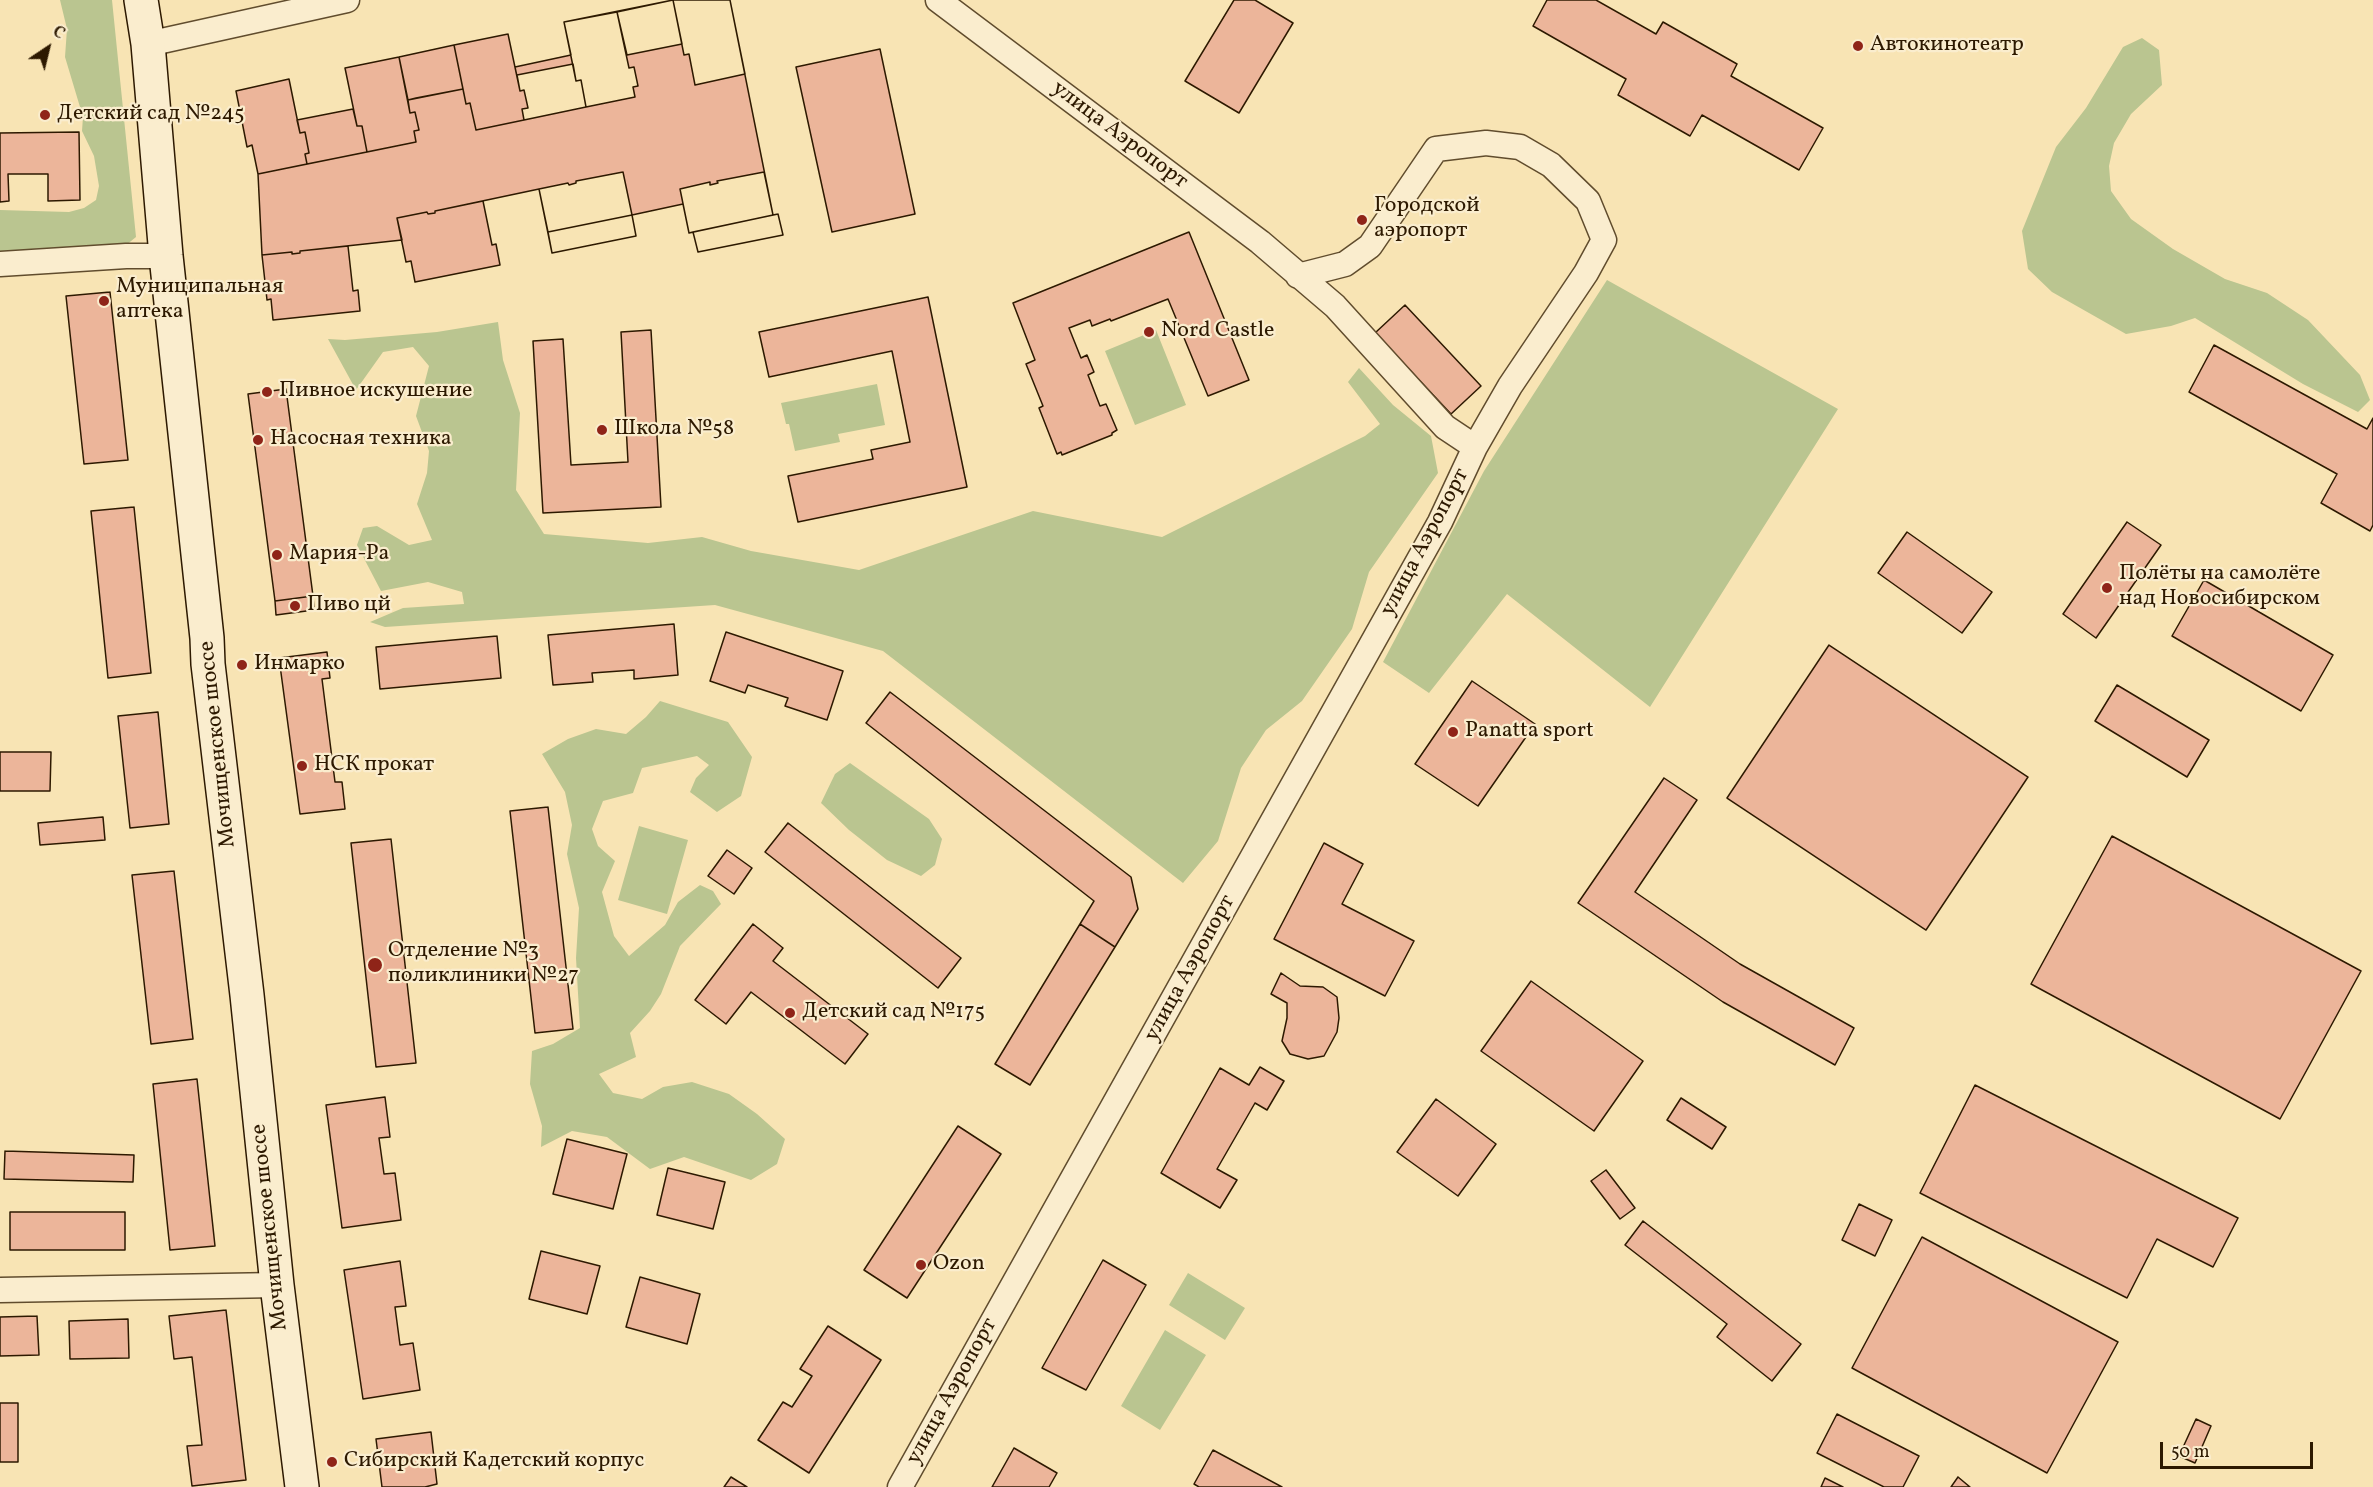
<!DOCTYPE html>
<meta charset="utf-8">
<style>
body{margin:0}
#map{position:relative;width:2373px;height:1487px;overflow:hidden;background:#f8e4b4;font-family:Vollkorn,serif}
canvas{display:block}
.north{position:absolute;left:18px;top:18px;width:60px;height:60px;-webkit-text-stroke:4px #faedce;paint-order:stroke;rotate:35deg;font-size:16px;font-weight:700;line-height:24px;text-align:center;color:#2d1900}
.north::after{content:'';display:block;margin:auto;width:21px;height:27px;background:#2d1900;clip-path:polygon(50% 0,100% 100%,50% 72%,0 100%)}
.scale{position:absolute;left:2160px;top:1442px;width:153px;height:27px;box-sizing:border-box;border:3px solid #2d1900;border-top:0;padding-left:8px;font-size:18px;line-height:21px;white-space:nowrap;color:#2d1900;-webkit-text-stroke:4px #faedce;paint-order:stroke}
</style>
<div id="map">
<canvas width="2373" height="1487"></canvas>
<div class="north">С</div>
<div class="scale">50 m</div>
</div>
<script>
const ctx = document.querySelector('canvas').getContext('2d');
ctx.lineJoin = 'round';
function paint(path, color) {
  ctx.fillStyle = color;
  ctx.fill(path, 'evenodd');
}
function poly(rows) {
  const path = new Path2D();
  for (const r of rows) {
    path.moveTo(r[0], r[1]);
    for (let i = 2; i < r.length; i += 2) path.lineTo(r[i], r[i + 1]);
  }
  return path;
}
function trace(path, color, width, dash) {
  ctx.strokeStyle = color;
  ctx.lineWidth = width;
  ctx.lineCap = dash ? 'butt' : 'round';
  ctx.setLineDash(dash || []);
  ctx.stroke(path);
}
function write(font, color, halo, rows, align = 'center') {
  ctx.font = font + ' Vollkorn,serif';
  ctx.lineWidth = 4.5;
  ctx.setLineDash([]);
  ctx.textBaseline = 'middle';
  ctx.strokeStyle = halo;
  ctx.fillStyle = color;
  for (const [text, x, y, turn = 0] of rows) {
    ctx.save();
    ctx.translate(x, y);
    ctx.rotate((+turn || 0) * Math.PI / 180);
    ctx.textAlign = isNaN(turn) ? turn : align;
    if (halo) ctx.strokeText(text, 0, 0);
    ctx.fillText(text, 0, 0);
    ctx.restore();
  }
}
const green = poly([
 [60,0,112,0,136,237,125,246,97,253,69,247,55,247,28,257,0,254,0,210,69,212,84,208,96,200,99,186,94,156,82,131,83,117,65,57,67,29],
 [2142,38,2159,50,2162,85,2131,114,2114,143,2109,166,2111,191,2131,219,2173,249,2225,279,2267,293,2308,320,2360,375,2370,400,2358,412,2303,384,2195,318,2171,326,2126,334,2052,292,2028,269,2022,231,2056,147,2086,108,2123,47],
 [1607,280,1838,409,1650,707,1507,594,1429,693,1383,662,1484,471],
 [498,322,503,360,520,413,516,490,544,534,648,543,702,537,751,551,859,570,1033,511,1162,537,1365,436,1380,424,1348,382,1359,368,1393,405,1431,436,1438,473,1369,572,1352,629,1302,701,1266,730,1241,768,1218,841,1183,883,883,651,715,605,385,627,370,622,403,608,464,604,462,592,428,582,381,591,357,545,363,528,377,526,409,545,432,540,417,504,427,473,429,451,416,416,429,366,413,347,383,352,356,390,328,339,345,340,437,332],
 [1156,330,1186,405,1135,425,1105,351],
 [877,384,885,425,838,434,840,442,795,451,789,424,786,424,781,403],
 [660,701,728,722,752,757,741,796,717,812,690,792,696,778,709,765,697,756,642,768,633,793,603,801,592,829,598,846,615,861,602,892,614,936,629,956,665,925,678,902,700,885,713,891,721,904,680,946,661,994,650,1011,630,1033,636,1057,599,1074,613,1093,642,1099,663,1087,692,1082,729,1094,757,1114,785,1139,777,1164,751,1180,684,1157,650,1169,607,1137,572,1131,541,1147,542,1126,530,1084,532,1051,553,1044,580,1028,576,958,579,908,567,854,572,825,565,792,542,754,568,739,596,729,626,734,646,717],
 [850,763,929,819,942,839,935,865,921,876,887,860,849,830,821,803,835,774],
 [639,826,688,840,667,914,618,900],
 [1188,1273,1245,1308,1225,1340,1169,1305],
 [1165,1330,1206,1355,1160,1430,1121,1406]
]);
const building = poly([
 [673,0,730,0,745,74,695,85,689,54,684,55,673,0],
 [673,0,682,44,627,55,617,12,673,0],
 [673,0,730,0,773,215,778,214,783,235,698,252,693,232,689,233,683,204,632,215,636,236,552,253,539,189,435,211,435,213,428,214,427,212,397,218,402,240,300,251,300,253,292,254,292,252,262,255,258,174,416,142,414,131,419,130,415,112,410,113,408,100,416,98,463,89,466,104,470,103,476,130,524,120,522,109,528,108,524,90,520,91,515,67,571,55,564,22,673,0],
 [1234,0,1255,0,1293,23,1239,113,1185,81,1234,0],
 [1547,0,1596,0,1656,34,1663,22,1737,64,1731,76,1823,128,1799,170,1702,115,1690,136,1618,95,1626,79,1533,26,1547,0],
 [617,12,629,68,634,67,638,86,633,87,635,97,586,107,581,80,576,81,564,22,617,12],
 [508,34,520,91,524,90,528,108,522,109,524,120,476,130,470,103,466,104,454,45,508,34],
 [454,45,463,89,408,100,399,57,454,45],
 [880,49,915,214,832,232,796,67,880,49],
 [399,57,410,113,415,112,419,130,414,131,416,142,367,152,362,126,357,126,345,68,399,57],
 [573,64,576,81,581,80,586,107,524,120,522,109,528,108,524,90,520,91,517,75,573,64],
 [289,79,300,133,305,132,309,153,305,154,307,164,258,174,252,145,247,147,236,91,289,79],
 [353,109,357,126,362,126,367,152,307,164,305,154,309,153,305,132,300,133,297,120,353,109],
 [79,132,80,200,48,201,48,174,8,174,9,201,0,202,0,133,79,132],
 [623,172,632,215,548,232,539,189,568,183,569,185,576,183,576,181,623,172],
 [764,172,773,215,689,233,680,189,710,182,710,185,718,183,717,181,764,172],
 [483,201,492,245,496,244,500,265,415,282,411,261,406,262,397,218,427,212,428,214,435,213,435,211,483,201],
 [778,214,783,235,698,252,693,232,778,214],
 [632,215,636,236,552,253,548,232,632,215],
 [1189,232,1249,380,1208,396,1168,299,1111,321,1110,319,1092,326,1090,320,1069,328,1081,358,1087,355,1094,372,1088,375,1100,406,1106,404,1117,430,1112,433,1112,435,1062,455,1061,452,1057,454,1039,408,1043,406,1026,364,1035,360,1013,303,1189,232],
 [348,246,353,291,358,290,360,311,273,320,271,299,267,300,262,255,292,252,292,254,300,253,300,251,348,246],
 [110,292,128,460,84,464,66,296,110,292],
 [928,297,967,487,798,522,788,476,873,459,871,450,910,442,892,351,769,377,759,332,928,297],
 [1405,305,1481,386,1451,414,1375,333,1405,305],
 [651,330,661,507,543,513,533,341,563,339,571,465,628,462,621,332,651,330],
 [2214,345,2367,429,2373,418,2373,525,2370,531,2321,503,2337,474,2189,392,2214,345],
 [286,389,313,596,275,601,248,394,286,389],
 [134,507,151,673,108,678,91,511,134,507],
 [2127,522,2161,545,2096,638,2063,614,2127,522],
 [1907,532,1992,592,1962,633,1878,573,1907,532],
 [2204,580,2333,655,2301,711,2172,636,2204,580],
 [313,596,314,610,276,615,275,601,313,596],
 [674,624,678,675,634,679,634,670,592,673,593,682,553,685,548,635,674,624],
 [726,632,843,671,827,720,785,706,788,698,748,685,745,693,710,681,726,632],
 [497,636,501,678,380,689,376,647,497,636],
 [1829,645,2028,777,1926,930,1727,798,1829,645],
 [327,652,330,678,322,679,335,782,342,782,345,809,300,814,279,658,327,652],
 [1472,681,1535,724,1478,806,1415,764,1472,681],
 [2117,685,2209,740,2187,777,2095,721,2117,685],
 [890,692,1131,877,1138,909,1115,947,1080,924,1094,901,866,723,890,692],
 [158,712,169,824,130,828,118,716,158,712],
 [0,752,51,752,50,791,0,791,0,752],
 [1664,778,1697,800,1635,892,1740,964,1854,1028,1835,1065,1723,1002,1578,903,1664,778],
 [548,807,573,1029,535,1033,510,811,548,807],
 [103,817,105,840,40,845,38,823,103,817],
 [788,823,961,958,938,988,765,852,788,823],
 [2112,836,2361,971,2280,1119,2031,984,2112,836],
 [391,839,416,1063,376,1067,351,843,391,839],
 [1324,843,1363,864,1342,904,1414,941,1385,996,1274,939,1324,843],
 [727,850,752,868,734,894,708,876,727,850],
 [174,871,193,1039,151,1044,132,875,174,871],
 [753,924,783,948,773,961,868,1034,845,1064,751,992,726,1024,695,1000,753,924],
 [1080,924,1115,947,1030,1085,995,1064,1080,924],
 [1281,973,1300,986,1323,987,1337,997,1339,1018,1337,1032,1324,1056,1308,1059,1290,1054,1282,1041,1287,1018,1287,1003,1271,994,1281,973],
 [1531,981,1643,1061,1594,1131,1481,1051,1531,981],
 [1260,1067,1284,1081,1267,1110,1255,1103,1217,1169,1237,1180,1220,1208,1161,1173,1220,1068,1249,1085,1260,1067],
 [197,1079,215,1246,170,1250,153,1084,197,1079],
 [1975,1085,2238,1218,2213,1267,2157,1239,2127,1298,1920,1193,1975,1085],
 [385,1097,390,1137,379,1138,384,1174,395,1173,401,1220,342,1228,326,1105,385,1097],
 [1681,1098,1726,1127,1712,1149,1667,1120,1681,1098],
 [1436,1099,1496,1144,1458,1196,1397,1152,1436,1099],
 [958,1126,1001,1154,907,1298,864,1270,958,1126],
 [567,1139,627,1154,613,1209,553,1194,567,1139],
 [5,1151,134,1155,133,1182,4,1179,5,1151],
 [668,1168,725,1182,713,1229,657,1215,668,1168],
 [1606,1170,1635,1208,1620,1219,1591,1181,1606,1170],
 [1859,1204,1892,1220,1875,1256,1842,1240,1859,1204],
 [10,1212,125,1212,125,1250,10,1250,10,1212],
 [1643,1221,1801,1344,1772,1381,1717,1337,1727,1324,1625,1245,1643,1221],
 [1922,1237,2118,1342,2047,1473,1852,1368,1922,1237],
 [541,1251,600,1266,587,1314,529,1299,541,1251],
 [1103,1260,1146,1285,1086,1390,1042,1368,1103,1260],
 [400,1261,406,1306,395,1307,400,1345,413,1343,420,1390,363,1399,344,1270,400,1261],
 [640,1277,700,1294,687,1344,626,1327,640,1277],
 [226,1310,246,1480,192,1486,187,1446,202,1445,192,1357,174,1359,169,1316,226,1310],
 [37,1316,39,1355,0,1356,0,1317,37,1316],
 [128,1319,129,1358,70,1359,69,1321,128,1319],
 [828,1326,881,1360,809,1473,758,1440,783,1402,792,1407,812,1376,800,1369,828,1326],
 [0,1403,18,1403,18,1462,0,1462,0,1403],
 [1837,1414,1919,1456,1903,1487,1884,1487,1817,1453,1837,1414],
 [2196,1419,2211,1426,2195,1463,2179,1456,2196,1419],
 [431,1432,437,1484,425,1487,382,1487,376,1439,431,1432],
 [1014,1448,1057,1473,1049,1487,992,1487,1014,1448],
 [1213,1450,1282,1487,1199,1487,1194,1484,1213,1450],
 [731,1477,747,1487,724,1487,731,1477],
 [1958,1477,1970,1487,1951,1487,1958,1477],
 [1825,1478,1843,1487,1821,1487,1825,1478]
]);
const street = poly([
 [938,0,1260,242,1335,306,1445,427,1475,447],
 [148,44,347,0],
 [0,264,126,256,166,256],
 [0,1290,277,1285],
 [900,1487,1440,522,1475,447,1510,386,1586,273,1604,240,1588,201,1551,165,1520,147,1486,143,1436,149,1370,246,1345,264,1298,276]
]);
const secondary = poly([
 [141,0,148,44,166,256,207,638,208,664,247,995,277,1285,302,1487]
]);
const markers = [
 [1858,46,6,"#8f2418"],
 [45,115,6,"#8f2418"],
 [1362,220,6,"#8f2418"],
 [104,301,6,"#8f2418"],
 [1149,332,6,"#8f2418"],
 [267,392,6,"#8f2418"],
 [602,430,6,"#8f2418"],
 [258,440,6,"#8f2418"],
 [277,555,6,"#8f2418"],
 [2107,588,6,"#8f2418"],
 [295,606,6,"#8f2418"],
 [242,665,6,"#8f2418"],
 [1453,732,6,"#8f2418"],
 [302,766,6,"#8f2418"],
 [375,965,8,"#8f2418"],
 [790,1013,6,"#8f2418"],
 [921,1265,6,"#8f2418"],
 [332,1462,6,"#8f2418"]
];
const poiNames = [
 ["Автокинотеатр",1870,46],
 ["Детский сад №245",57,115],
 ["Городской",1374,207],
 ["аэропорт",1374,232],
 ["Муниципальная",116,288],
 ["аптека",116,313],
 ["Nord Castle",1161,332],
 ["Пивное искушение",279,392],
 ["Школа №58",614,430],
 ["Насосная техника",270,440],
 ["Мария-Ра",289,555],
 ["Полёты на самолёте",2119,575],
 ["над Новосибирском",2119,600],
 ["Пиво цй",307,606],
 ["Инмарко",254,665],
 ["Panatta sport",1465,732],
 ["НСК прокат",314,766],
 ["Отделение №3",388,952],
 ["поликлиники №27",388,977],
 ["Детский сад №175",802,1013],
 ["Ozon",933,1265],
 ["Сибирский Кадетский корпус",344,1462]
];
const streetNames = [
 ["улица Аэропорт",1119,136,37],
 ["улица Аэропорт",1426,543,-62],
 ["Мочищенское шоссе",219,744,-96],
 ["улица Аэропорт",1191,969,-61],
 ["Мочищенское шоссе",271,1227,-96],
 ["улица Аэропорт",953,1392,-61]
];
paint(green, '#bac590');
paint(building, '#ecb59a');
trace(building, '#2d1900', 1.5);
trace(street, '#604c2d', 27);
trace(secondary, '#2d1900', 36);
trace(street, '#faedce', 24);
trace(secondary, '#faedce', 33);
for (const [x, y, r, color] of markers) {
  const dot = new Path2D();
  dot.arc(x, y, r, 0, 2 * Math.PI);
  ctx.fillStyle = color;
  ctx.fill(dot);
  trace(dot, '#faedce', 2);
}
write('22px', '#2d1900', '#faedce', poiNames, 'left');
write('22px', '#2d1900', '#faedce', streetNames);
</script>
